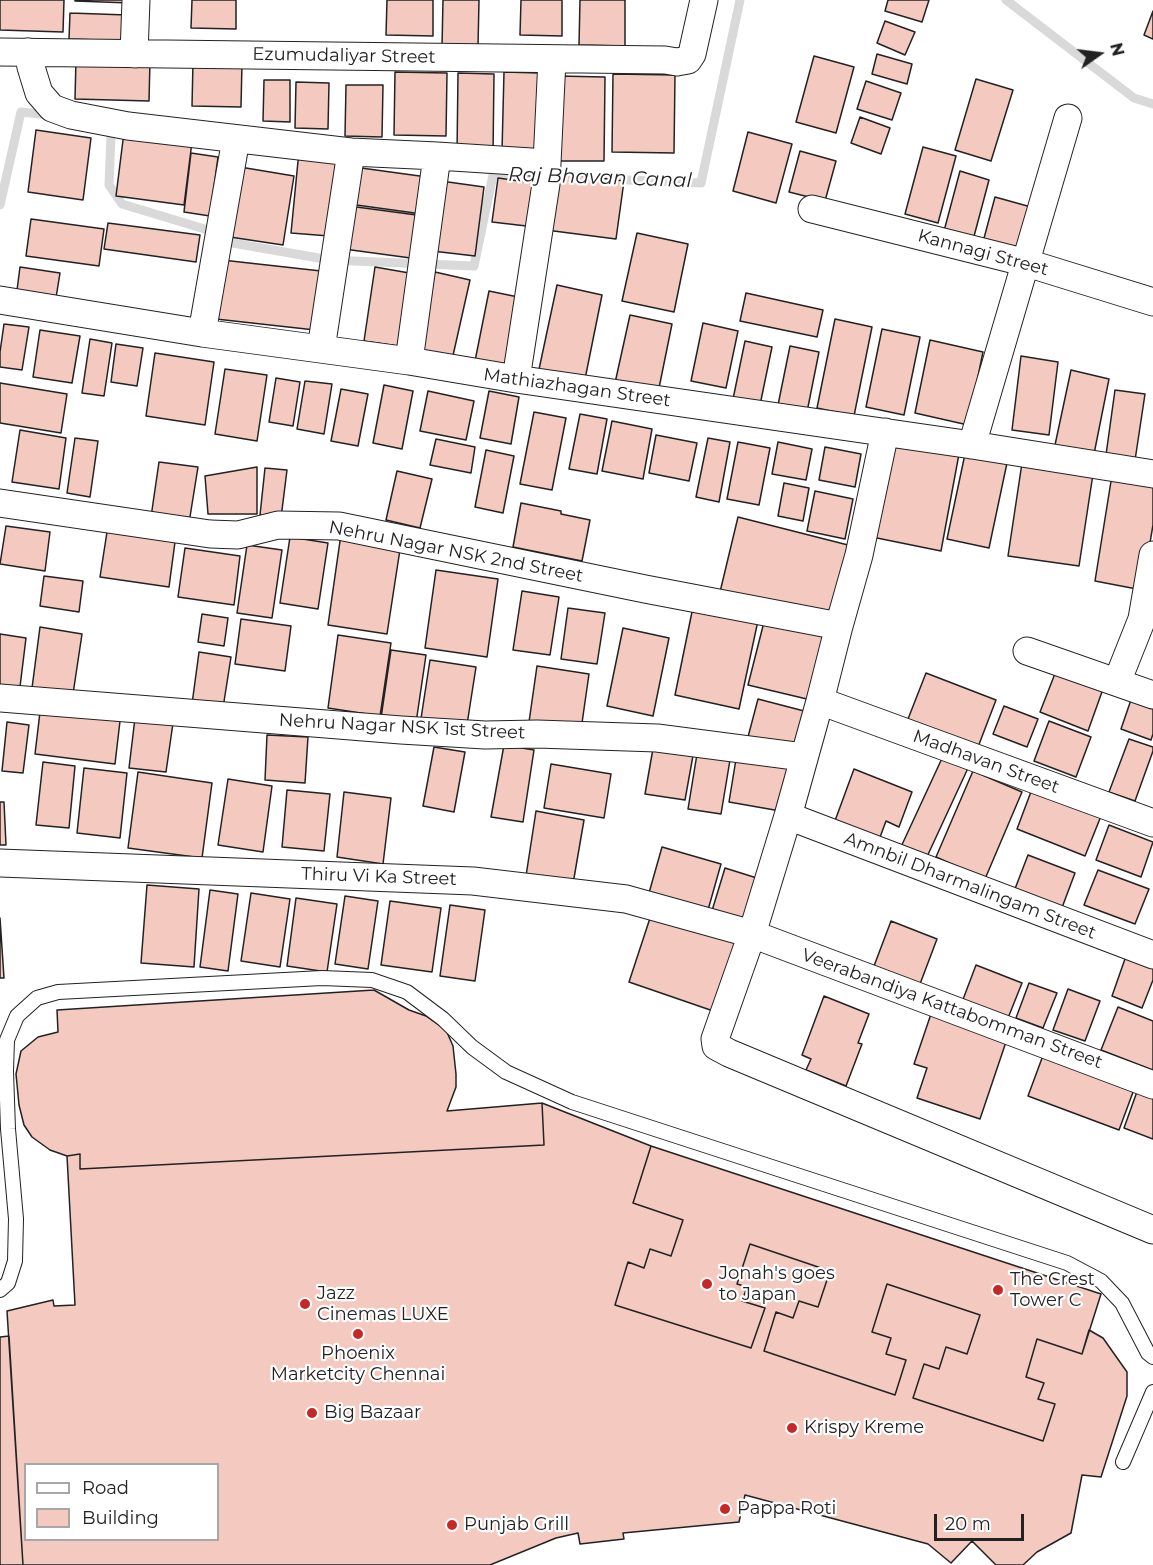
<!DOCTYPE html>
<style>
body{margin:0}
#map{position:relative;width:1153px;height:1565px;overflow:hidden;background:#fff;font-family:Montserrat,sans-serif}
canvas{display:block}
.legend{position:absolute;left:24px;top:1463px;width:195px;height:78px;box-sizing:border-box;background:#fff;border:2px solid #a7a7a7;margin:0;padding:8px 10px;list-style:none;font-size:18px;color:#222}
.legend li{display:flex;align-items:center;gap:12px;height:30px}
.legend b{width:30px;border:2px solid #a7a7a7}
.north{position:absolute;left:1069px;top:24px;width:60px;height:60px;-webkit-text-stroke:4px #fff;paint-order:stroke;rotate:76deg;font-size:16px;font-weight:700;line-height:24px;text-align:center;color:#222}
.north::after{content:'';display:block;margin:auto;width:21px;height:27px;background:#222;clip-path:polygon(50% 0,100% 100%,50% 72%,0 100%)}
.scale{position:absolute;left:934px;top:1514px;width:90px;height:27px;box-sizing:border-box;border:3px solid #222;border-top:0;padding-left:8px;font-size:18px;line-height:21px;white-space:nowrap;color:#222;-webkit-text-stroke:4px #fff;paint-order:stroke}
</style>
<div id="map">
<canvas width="1153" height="1565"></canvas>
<ul class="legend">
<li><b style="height:8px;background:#fff"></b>Road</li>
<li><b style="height:16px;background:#f3c9c0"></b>Building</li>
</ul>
<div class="north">N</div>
<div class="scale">20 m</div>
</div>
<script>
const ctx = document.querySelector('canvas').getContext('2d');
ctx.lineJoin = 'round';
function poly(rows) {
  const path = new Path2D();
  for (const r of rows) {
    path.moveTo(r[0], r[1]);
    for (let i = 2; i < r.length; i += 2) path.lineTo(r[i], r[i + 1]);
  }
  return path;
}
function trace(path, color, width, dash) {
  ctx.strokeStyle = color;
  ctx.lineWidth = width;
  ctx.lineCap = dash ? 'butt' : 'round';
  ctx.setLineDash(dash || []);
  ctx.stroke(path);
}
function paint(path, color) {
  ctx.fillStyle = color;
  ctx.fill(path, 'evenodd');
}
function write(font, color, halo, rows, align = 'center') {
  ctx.font = font + ' Montserrat,sans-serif';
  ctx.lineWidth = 4.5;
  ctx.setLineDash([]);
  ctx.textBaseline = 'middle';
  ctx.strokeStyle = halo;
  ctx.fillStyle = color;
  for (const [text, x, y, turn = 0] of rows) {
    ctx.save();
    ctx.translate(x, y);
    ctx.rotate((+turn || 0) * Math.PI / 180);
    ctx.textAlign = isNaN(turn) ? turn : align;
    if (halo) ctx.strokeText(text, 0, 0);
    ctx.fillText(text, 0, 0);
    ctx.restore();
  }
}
const stream = poly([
 [1006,0,1134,98,1153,104],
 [106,128,111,135,109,185,122,204,208,230,227,242,330,260,474,266,493,175,544,177],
 [603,179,701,183,740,0],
 [0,205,21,112,50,115]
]);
const building = poly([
 [0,0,64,0,63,32,0,30,0,0],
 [75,0,130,0,130,3,75,1,75,0],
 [192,0,236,0,236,29,191,28,192,0],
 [387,0,433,0,433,36,386,35,387,0],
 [443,0,479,0,478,47,442,47,443,0],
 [521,0,562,0,562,36,520,35,521,0],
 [580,0,625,0,625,46,579,45,580,0],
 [888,0,929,0,922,22,885,11,888,0],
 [1153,11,1153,39,1144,35,1153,11],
 [70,13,127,15,126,41,69,39,70,13],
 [885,21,915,32,905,55,877,43,885,21],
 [877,54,912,64,907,84,872,74,877,54],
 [814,56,854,67,836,133,796,122,814,56],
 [76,59,150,61,149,101,75,99,76,59],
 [193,62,242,63,241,107,192,106,193,62],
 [395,72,447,73,446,136,394,135,395,72],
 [504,72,539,73,537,152,502,151,504,72],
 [458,73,494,74,493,154,457,153,458,73],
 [613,74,675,75,674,153,612,152,613,74],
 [558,76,605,77,604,161,557,161,558,76],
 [976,79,1013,90,991,161,955,150,976,79],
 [264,80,290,80,290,122,263,121,264,80],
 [866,81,901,93,892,120,857,109,866,81],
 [296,82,329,83,328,129,295,128,296,82],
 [346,85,383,85,382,137,345,136,346,85],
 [860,117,890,128,881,154,851,143,860,117],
 [36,130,91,138,83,200,28,192,36,130],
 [124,132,192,142,184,205,116,196,124,132],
 [748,132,792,144,776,203,733,191,748,132],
 [923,147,956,156,938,223,905,214,923,147],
 [299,151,337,155,329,236,291,233,299,151],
 [800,151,836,161,825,201,789,192,800,151],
 [191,153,218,157,210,216,184,212,191,153],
 [240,167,294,176,283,245,230,237,240,167],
 [354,167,427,177,422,214,349,204,354,167],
 [960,171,989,180,973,240,944,231,960,171],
 [553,172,624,181,616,239,546,230,553,172],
 [498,178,541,184,535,227,492,222,498,178],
 [441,181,484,187,475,256,432,251,441,181],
 [995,197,1031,207,1019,251,983,242,995,197],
 [349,206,424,216,418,259,344,249,349,206],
 [31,219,104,229,99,266,26,256,31,219],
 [108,223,200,235,196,262,104,249,108,223],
 [637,233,688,244,674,312,622,301,637,233],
 [222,260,321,271,315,330,216,319,222,260],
 [20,267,60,273,55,304,16,298,20,267],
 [375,267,415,274,405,347,364,341,375,267],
 [435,272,470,280,452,360,419,353,435,272],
 [557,285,602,295,584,384,538,374,557,285],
 [489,291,523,298,508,373,474,366,489,291],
 [746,293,823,310,817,337,740,321,746,293],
 [630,315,672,324,658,393,615,383,630,315],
 [835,319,872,327,854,416,817,408,835,319],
 [703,323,738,331,726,388,691,381,703,323],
 [4,324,29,327,22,370,0,367,0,352,4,324],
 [882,329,920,337,904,415,866,407,882,329],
 [40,330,80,336,72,383,33,377,40,330],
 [90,339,112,343,104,396,82,393,90,339],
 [930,340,983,352,968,425,915,413,930,340],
 [745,341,772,347,760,405,733,399,745,341],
 [116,344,143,348,137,386,111,382,116,344],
 [790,346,819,352,807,412,778,405,790,346],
 [155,353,214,362,205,425,146,416,155,353],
 [1021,356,1058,362,1049,435,1012,430,1021,356],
 [225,369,267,375,257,441,215,434,225,369],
 [1071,370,1109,379,1094,454,1055,445,1071,370],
 [276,378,300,382,293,426,269,422,276,378],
 [305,381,332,384,324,434,297,429,305,381],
 [0,383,67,394,61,433,0,423,0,383],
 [384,385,413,391,402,449,373,443,384,385],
 [341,389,368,394,358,446,331,441,341,389],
 [1115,390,1145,394,1134,467,1105,462,1115,390],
 [428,391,474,401,466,440,420,431,428,391],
 [489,391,519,397,511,444,480,438,489,391],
 [534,412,566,418,552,490,520,484,534,412],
 [580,414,607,419,597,474,569,469,580,414],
 [612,421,652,429,643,479,602,471,612,421],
 [20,430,66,438,59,489,12,482,20,430],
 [656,435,697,443,689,481,649,473,656,435],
 [75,438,98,441,90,497,67,493,75,438],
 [708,438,730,442,719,502,696,497,708,438],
 [436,439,475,447,471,473,430,465,436,439],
 [891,441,959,454,941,551,872,537,891,441],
 [738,442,770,448,759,505,727,499,738,442],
 [778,442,812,449,806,480,772,474,778,442],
 [825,447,861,454,855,487,819,480,825,447],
 [486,450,514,456,503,513,475,507,486,450],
 [965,454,1007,463,989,548,947,539,965,454],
 [159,462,198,467,189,523,151,517,159,462],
 [1022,463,1093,474,1079,566,1008,556,1022,463],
 [257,467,257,514,208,514,205,476,257,467],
 [265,468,287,470,281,518,260,515,265,468],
 [397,471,432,479,420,528,386,520,397,471],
 [1112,475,1153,482,1153,525,1142,590,1095,581,1112,475],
 [784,483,809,488,803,521,778,516,784,483],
 [815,491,853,499,845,539,807,531,815,491],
 [521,503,561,511,561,514,590,520,582,561,513,547,521,503],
 [738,517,848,545,829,619,720,592,738,517],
 [6,526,50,532,45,571,0,564,6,526],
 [107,532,175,542,169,587,100,577,107,532],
 [341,534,401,543,387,634,328,625,341,534],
 [290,537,328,543,318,609,280,603,290,537],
 [247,545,282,550,272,618,237,613,247,545],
 [185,548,240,556,234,605,178,597,185,548],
 [436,570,498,579,487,657,425,648,436,570],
 [44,576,83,581,79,612,40,606,44,576],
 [522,591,559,597,550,655,513,650,522,591],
 [694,602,759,616,739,709,675,695,694,602],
 [568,608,605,613,597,664,561,659,568,608],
 [202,614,228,618,224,646,198,642,202,614],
 [765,618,828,634,811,700,748,685,765,618],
 [241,619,291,626,285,671,235,664,241,619],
 [40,627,82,634,73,694,32,688,40,627],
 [623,628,669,638,653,716,607,706,623,628],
 [0,634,26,638,19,695,0,693,0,634],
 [338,635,391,643,380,716,328,708,338,635],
 [391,650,426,655,416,723,381,718,391,650],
 [199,652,231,657,223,708,192,704,199,652],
 [430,660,476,667,466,731,420,725,430,660],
 [537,666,589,674,581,730,529,722,537,666],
 [1056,671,1103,689,1088,731,1040,712,1056,671],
 [926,673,996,700,978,747,908,719,926,673],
 [1134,691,1153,698,1153,734,1151,740,1121,729,1134,691],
 [758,699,808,712,799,750,748,737,758,699],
 [1004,706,1038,719,1027,747,993,734,1004,706],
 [40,712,120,721,115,764,35,754,40,712],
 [135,718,173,723,166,772,129,768,135,718],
 [1049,721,1091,737,1076,777,1034,761,1049,721],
 [7,722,29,725,23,773,2,771,7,722],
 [267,735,308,737,305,783,265,780,267,735],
 [1129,739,1153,747,1153,751,1135,801,1109,792,1129,739],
 [654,743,694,750,685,800,645,794,654,743],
 [504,745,534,750,523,822,491,817,504,745],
 [434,747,465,752,454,812,423,806,434,747],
 [737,753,794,762,786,812,729,802,737,753],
 [697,754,730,760,721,814,688,809,697,754],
 [944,754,969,766,925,861,900,849,944,754],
 [43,762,75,766,69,828,36,825,43,762],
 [551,764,611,774,604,818,544,808,551,764],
 [84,768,127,773,120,838,77,833,84,768],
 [854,769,912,792,899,827,886,821,879,840,832,829,854,769],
 [973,771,1022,792,985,879,936,857,973,771],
 [138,772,212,783,202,858,128,848,138,772],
 [228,779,272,786,263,852,218,845,228,779],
 [1032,789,1101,816,1085,856,1017,829,1032,789],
 [287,790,330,794,324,851,282,847,287,790],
 [344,792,391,798,383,864,337,857,344,792],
 [0,802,4,802,6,845,0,845,0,802],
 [536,811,584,820,573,884,526,876,536,811],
 [1109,825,1153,842,1141,877,1096,860,1109,825],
 [662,847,721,864,706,917,647,900,662,847],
 [1028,855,1075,873,1060,913,1013,894,1028,855],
 [725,868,760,879,746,925,711,914,725,868],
 [1098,870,1149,889,1135,924,1084,905,1098,870],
 [147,885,199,889,194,967,141,963,147,885],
 [210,890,238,894,228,971,200,967,210,890],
 [251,893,290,899,280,967,241,961,251,893],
 [345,896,378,901,368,969,335,964,345,896],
 [296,898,337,904,327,972,287,966,296,898],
 [390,901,441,908,432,972,381,965,390,901],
 [450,905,485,910,475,981,440,976,450,905],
 [652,912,742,943,719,1013,629,982,652,912],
 [0,918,4,978,0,978,0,918],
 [891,921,937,939,920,984,874,966,891,921],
 [1126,956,1153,967,1153,980,1142,1008,1112,996,1126,956],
 [976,965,1022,983,1004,1028,959,1010,976,965],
 [1029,983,1057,993,1043,1028,1016,1018,1029,983],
 [1068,989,1100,1001,1085,1041,1053,1030,1068,989],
 [374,990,409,1010,426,1016,446,1030,453,1046,456,1074,456,1087,447,1111,542,1103,544,1145,80,1169,80,1154,67,1156,50,1150,32,1137,24,1125,19,1105,16,1074,21,1051,38,1037,58,1032,57,1010,374,990],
 [824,996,869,1014,858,1043,862,1044,846,1086,806,1070,811,1059,802,1055,824,996],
 [1118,1007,1153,1021,1153,1070,1101,1050,1118,1007],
 [932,1011,1008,1036,980,1119,917,1098,927,1068,914,1064,932,1011],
 [1045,1050,1136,1084,1119,1130,1028,1096,1045,1050],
 [1139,1086,1153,1091,1153,1139,1124,1128,1139,1086],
 [542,1103,651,1146,633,1203,683,1220,671,1256,650,1249,644,1268,628,1262,615,1305,751,1348,765,1308,742,1301,747,1287,737,1284,750,1244,830,1271,818,1307,799,1301,793,1318,776,1312,764,1351,895,1395,906,1360,886,1354,891,1338,872,1332,887,1284,980,1315,967,1354,946,1347,939,1369,924,1364,913,1398,1043,1441,1055,1404,1038,1399,1044,1383,1026,1377,1037,1339,1082,1354,1089,1330,1103,1338,1127,1372,1127,1396,1101,1477,1082,1475,1071,1533,1037,1552,1023,1565,996,1565,972,1541,951,1563,928,1544,745,1495,739,1522,623,1533,624,1539,580,1544,578,1533,556,1538,490,1565,23,1565,7,1311,53,1300,54,1306,75,1305,67,1156,80,1154,80,1169,544,1145,542,1103],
 [26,1464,218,1464,218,1540,26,1540,26,1464],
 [651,1146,1101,1294,1082,1354,1037,1339,1026,1377,1044,1383,1038,1399,1055,1404,1043,1441,913,1398,924,1364,939,1369,946,1347,967,1354,980,1315,887,1284,872,1332,891,1338,886,1354,906,1360,895,1395,764,1351,776,1312,793,1318,799,1301,818,1307,830,1271,750,1244,737,1284,747,1287,742,1301,765,1308,751,1348,615,1305,628,1262,644,1268,650,1249,671,1256,683,1220,633,1203,651,1146],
 [9,1336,23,1565,0,1565,0,1337,9,1336]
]);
const service = poly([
 [0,1290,8,1283,15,1261,16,1219,8,1129,6,1071,7,1040,17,1016,37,998,58,992,322,978,372,980,407,992,443,1019,472,1047,506,1072,572,1102,1067,1263,1101,1281,1122,1303,1148,1353,1153,1357],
 [1123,1462,1153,1392]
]);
const minor = poly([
 [0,52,665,60,677,62,688,60,692,54,704,0],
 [28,52,31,67,39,93,52,108,71,115,128,126,351,152,437,156,547,163],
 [134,54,136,0],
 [812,209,1027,263,1153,302],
 [0,300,202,333,409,361,516,379,972,445,1153,474],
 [202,333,236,139],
 [321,349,351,152],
 [409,361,437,156],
 [516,379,546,184,552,59],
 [885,432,859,555,839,626,820,701,788,816,752,934,715,1039,716,1046,729,1053,1153,1230],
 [972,445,1068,118],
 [0,503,210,534,238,535,278,525,339,526,645,589,839,626],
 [1027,651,1153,695],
 [1117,682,1142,619,1153,555],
 [0,698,401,730,485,735,537,734,657,738,803,757],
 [820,701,1153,823],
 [788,816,1153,955],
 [0,863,473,881,626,899,752,934,1153,1085]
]);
const markers = [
 [707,1284,6,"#c62828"],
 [998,1290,6,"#c62828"],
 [305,1304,6,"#c62828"],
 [358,1334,6,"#c62828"],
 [312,1413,6,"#c62828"],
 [792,1428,6,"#c62828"],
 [725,1509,6,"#c62828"],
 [452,1525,6,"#c62828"]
];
const streetNames = [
 ["Ezumudaliyar Street",344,56,1],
 ["Kannagi Street",983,253,15],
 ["Mathiazhagan Street",577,388,8],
 ["Nehru Nagar NSK 2nd Street",456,552,11],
 ["Nehru Nagar NSK 1st Street",402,727,3],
 ["Madhavan Street",986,762,20],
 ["Thiru Vi Ka Street",379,877,2],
 ["Amnbil Dharmalingam Street",970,886,21],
 ["Veerabandiya Kattabomman Street",952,1009,20]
];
const poiNames = [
 ["Jonah's goes",719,1274],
 ["to Japan",719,1295],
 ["The Crest",1010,1280],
 ["Tower C",1010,1301],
 ["Jazz",317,1294],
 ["Cinemas LUXE",317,1315],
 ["Phoenix",358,1354,"center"],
 ["Marketcity Chennai",358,1375,"center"],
 ["Big Bazaar",324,1413],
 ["Krispy Kreme",804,1428],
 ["Pappa Roti",737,1509],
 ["Punjab Grill",464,1525]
];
const waterNames = [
 ["Raj Bhavan Canal",600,178,2]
];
trace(stream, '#d9d9d9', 9);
paint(building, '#f3c9c0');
trace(building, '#222', 1.5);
trace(service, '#222', 16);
trace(minor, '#222', 29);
trace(service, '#fff', 14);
trace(minor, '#fff', 27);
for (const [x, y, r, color] of markers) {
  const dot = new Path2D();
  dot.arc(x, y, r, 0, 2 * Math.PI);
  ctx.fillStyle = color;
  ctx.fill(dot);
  trace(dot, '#fff', 2);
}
write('18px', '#222', '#fff', streetNames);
write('18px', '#222', '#fff', poiNames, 'left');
write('italic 20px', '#222', '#fff', waterNames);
</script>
